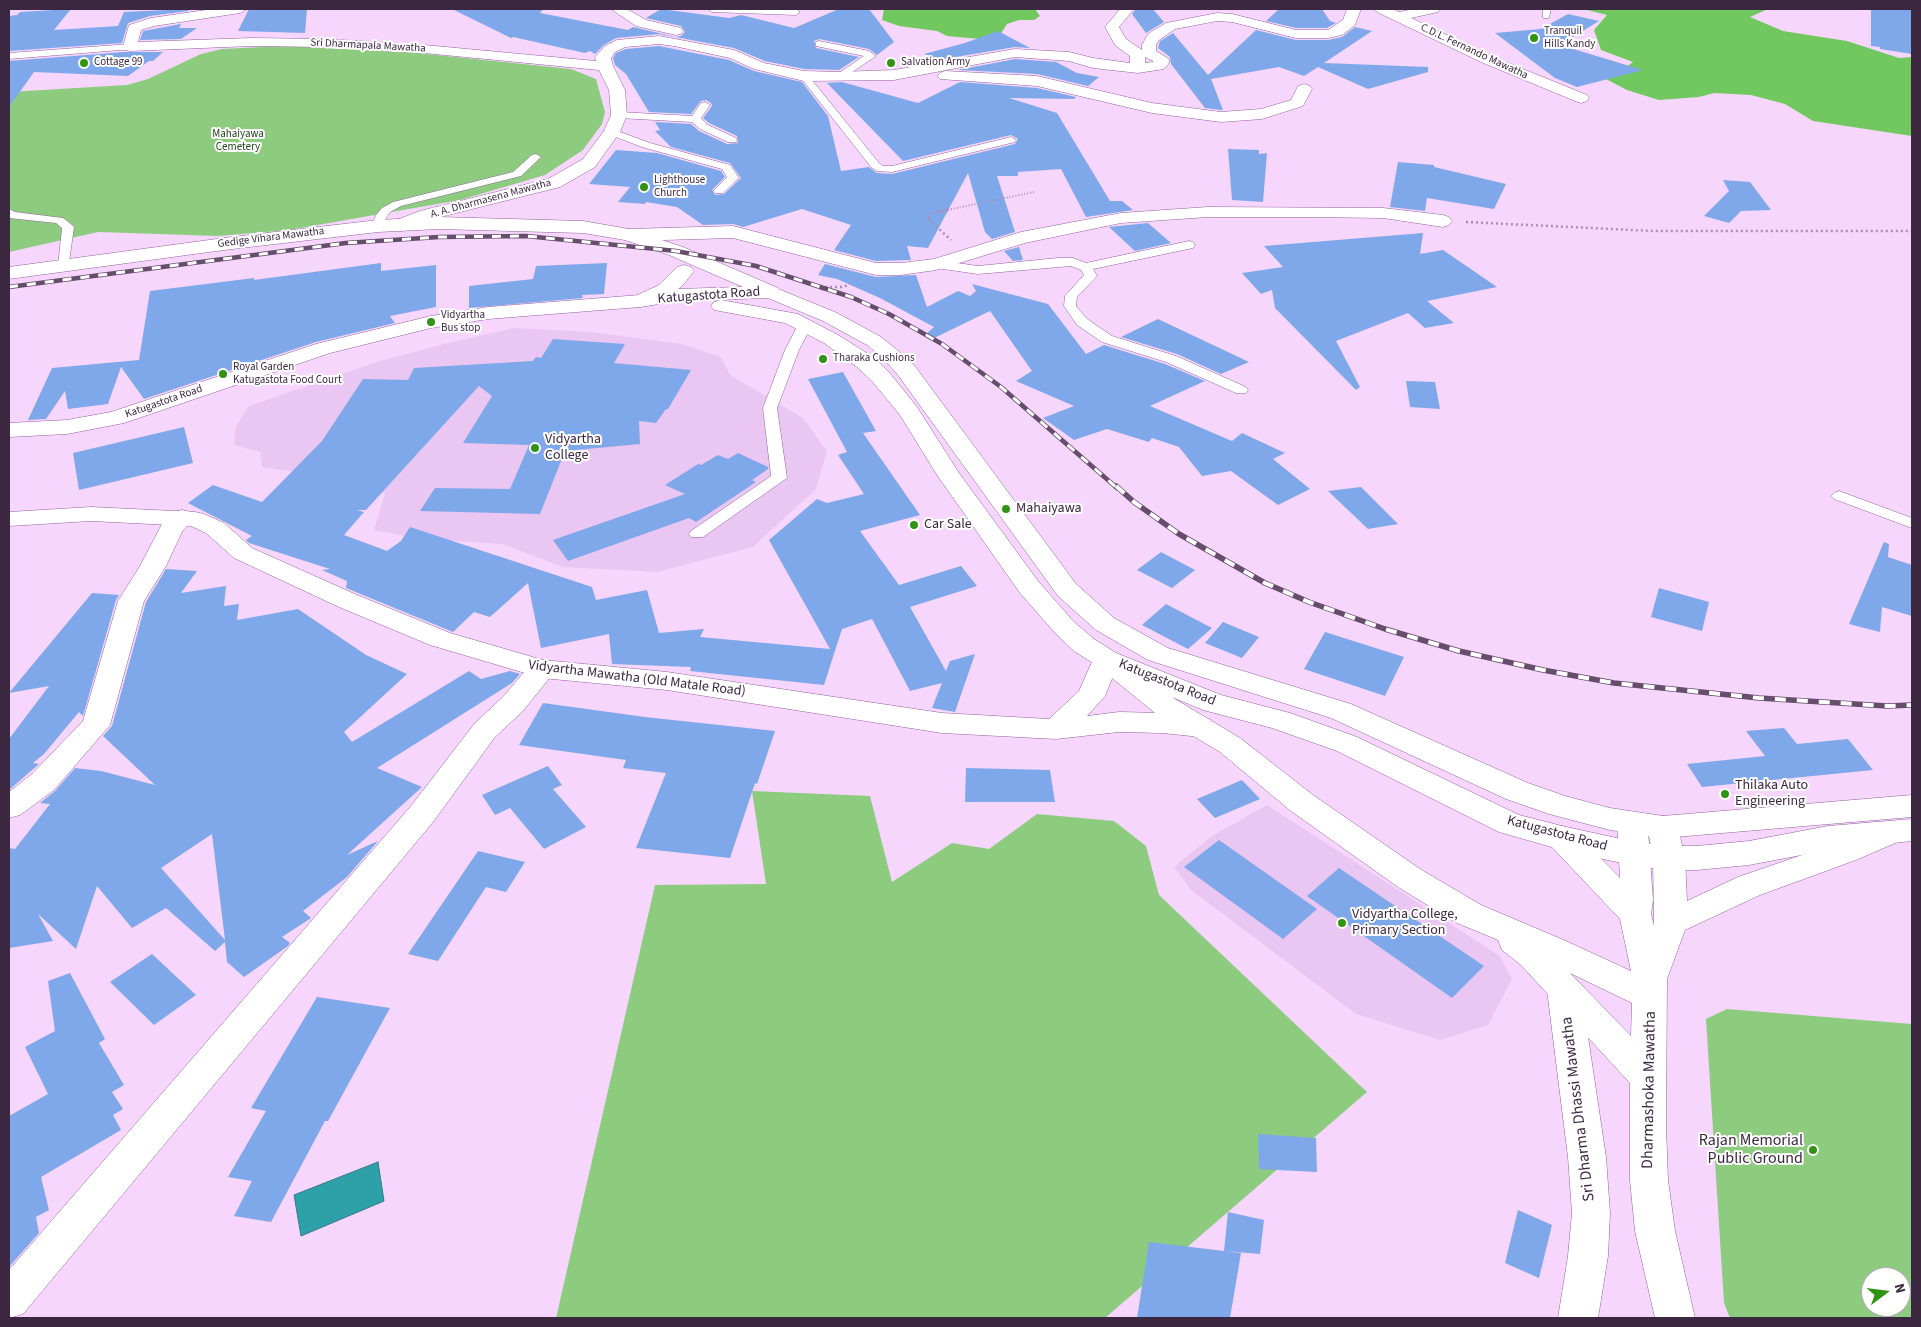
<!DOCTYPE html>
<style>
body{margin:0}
#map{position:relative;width:1921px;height:1327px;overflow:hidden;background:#f7d6fe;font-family:"Source Sans 3",sans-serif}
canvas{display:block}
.frame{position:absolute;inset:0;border:10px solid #3c2741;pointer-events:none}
.north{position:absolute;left:1861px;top:1267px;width:50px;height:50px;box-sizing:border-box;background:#fff;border:1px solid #b1a9b3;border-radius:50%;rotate:75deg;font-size:14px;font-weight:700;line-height:20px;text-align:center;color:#3c2741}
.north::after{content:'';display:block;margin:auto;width:18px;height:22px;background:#319312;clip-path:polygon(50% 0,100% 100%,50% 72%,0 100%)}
</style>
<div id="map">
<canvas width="1921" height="1327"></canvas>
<div class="frame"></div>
<div class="north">N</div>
</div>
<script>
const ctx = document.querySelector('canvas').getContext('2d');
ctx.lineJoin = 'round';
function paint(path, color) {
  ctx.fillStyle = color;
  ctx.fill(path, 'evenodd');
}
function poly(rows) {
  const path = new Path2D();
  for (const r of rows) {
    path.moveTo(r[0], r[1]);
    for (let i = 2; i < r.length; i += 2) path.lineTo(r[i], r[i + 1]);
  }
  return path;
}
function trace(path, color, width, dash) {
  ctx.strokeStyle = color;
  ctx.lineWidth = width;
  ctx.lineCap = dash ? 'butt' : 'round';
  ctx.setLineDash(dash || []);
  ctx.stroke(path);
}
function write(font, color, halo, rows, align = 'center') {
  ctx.font = font + ' "Source Sans 3",sans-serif';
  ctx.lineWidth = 4;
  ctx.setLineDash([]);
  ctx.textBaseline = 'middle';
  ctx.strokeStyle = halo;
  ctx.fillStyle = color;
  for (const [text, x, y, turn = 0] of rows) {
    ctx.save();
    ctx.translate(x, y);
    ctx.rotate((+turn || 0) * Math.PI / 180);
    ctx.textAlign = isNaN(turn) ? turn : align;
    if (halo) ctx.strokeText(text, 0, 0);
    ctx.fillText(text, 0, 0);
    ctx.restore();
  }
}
const built = poly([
 [514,328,591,332,682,344,721,357,730,375,803,418,827,451,816,489,753,547,657,572,562,567,503,544,422,539,374,530,385,493,321,476,262,467,260,452,234,445,236,426,249,406,377,362,440,345],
 [1267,805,1500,956,1512,979,1488,1025,1440,1040,1356,1014,1191,890,1174,867,1212,836]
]);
const green = poly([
 [282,46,407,52,571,69,596,79,605,112,602,124,583,150,545,175,460,200,289,230,218,236,98,232,9,252,9,92,127,85,148,79,201,54,222,49],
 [752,791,870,796,892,882,952,843,989,849,1037,814,1114,821,1146,846,1159,895,1367,1092,1105,1318,556,1318,655,885,766,884],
 [1727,1009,1912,1024,1912,1318,1730,1318,1724,1303,1706,1019],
 [1871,1277,1901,1277,1901,1307,1871,1307]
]);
const forest = poly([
 [884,9,1035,9,1040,16,1034,20,1019,20,1007,24,1000,35,980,39,947,36,937,31,899,26,882,20],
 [1583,9,1768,9,1750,17,1783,31,1847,41,1899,58,1912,57,1912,136,1813,121,1785,104,1751,95,1714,93,1699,97,1659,100,1627,90,1602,77,1625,68,1633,62,1601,50,1594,30,1607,15]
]);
const water = poly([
 [378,1162,384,1201,301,1236,294,1195,378,1162]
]);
const building = poly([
 [71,9,54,30,118,26,124,12,189,9,188,11,150,16,128,23,122,43,9,51,9,16,17,15,20,12],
 [249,9,307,9,305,33,238,31],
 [452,9,543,9,540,13,628,30,633,27,676,37,681,36,685,32,681,26,646,18,661,9,729,18,741,15,794,28,839,9,869,9,894,42,877,55,869,49,819,39,814,41,816,48,859,57,839,70,804,69,765,61,734,48,659,34,616,38,604,45,595,54,590,51,585,53,513,37,511,38],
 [1136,9,1153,9,1164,22,1146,33,1132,14],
 [1279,9,1322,9,1330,21,1336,23,1327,28,1296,28,1266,21],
 [1871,9,1912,9,1912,54,1880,49,1880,47,1871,46],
 [1568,14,1599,21,1560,45,1643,70,1577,87,1555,78,1495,33,1541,29],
 [181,24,179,28,197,28,181,39,140,40,143,31],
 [1355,27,1372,31,1324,63,1428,67,1428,72,1368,89,1318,67,1304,76,1279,67,1211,79,1223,110,1221,110,1205,108,1171,64,1170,57,1158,48,1160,41,1173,33,1208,75,1256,30,1296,40,1328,40,1342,37],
 [998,31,1030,48,1015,47,938,60,924,54,965,43],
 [659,46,729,60,754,71,802,82,828,116,841,171,869,167,877,173,892,174,1015,144,1018,139,1011,135,903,161,827,83,842,82,918,103,960,82,1037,88,1076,97,1074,99,1009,98,1057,113,1110,201,1122,201,1133,210,1086,217,1061,169,1018,172,1018,176,997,176,1015,232,992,239,985,232,968,173,928,248,907,246,911,260,876,261,834,250,851,225,802,209,743,227,733,224,703,225,677,207,646,202,645,204,618,202,630,187,589,184,616,150,657,153,721,171,725,177,712,190,715,195,724,194,741,178,730,163,671,147,655,131,660,130,655,122,691,124,699,131,727,144,738,143,737,136,709,123,703,118,712,106,711,103,706,100,701,101,691,114,649,112,626,74,615,65,613,58,616,53,626,49],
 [124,52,163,52,153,61,149,61,128,76,34,72,9,107,9,61],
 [1015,59,1056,62,1077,73,1099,77,1088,86,1037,74,958,70],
 [1228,149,1259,150,1259,154,1267,153,1263,202,1232,200],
 [1398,162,1434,165,1434,167,1506,184,1494,209,1427,198,1425,211,1390,207],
 [1723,180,1750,182,1771,210,1741,211,1729,223,1704,216,1729,191],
 [1148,223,1171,243,1135,251,1109,227],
 [1423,233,1420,254,1443,250,1497,287,1427,301,1454,323,1425,328,1408,313,1336,341,1360,387,1356,390,1275,308,1272,290,1261,294,1242,273,1283,267,1264,246],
 [1019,247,1023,260,1013,261,1004,251],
 [381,263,381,271,436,265,436,307,390,316,395,323,316,342,144,399,121,367,108,404,68,409,65,391,46,419,28,420,52,368,139,360,150,291,254,278,254,280],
 [607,263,604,294,582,295,583,298,469,308,469,286,533,279,536,266],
 [825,264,876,277,916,275,927,307,958,291,970,296,976,291,972,284,1048,304,1086,354,1104,345,1165,364,1205,381,1150,406,1232,441,1242,433,1285,453,1273,459,1310,489,1278,505,1231,471,1202,476,1179,447,1152,438,1149,442,1107,429,1074,440,1043,418,1074,406,1016,381,1032,371,990,311,930,340,926,334,934,327,880,298,837,279,818,275],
 [1158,319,1249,362,1221,374,1177,354,1121,337],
 [553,339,625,344,614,363,691,370,668,409,666,409,656,423,639,421,640,444,565,451,540,514,420,511,435,488,510,489,529,445,463,443,492,396,479,386,366,510,357,510,364,512,344,535,387,551,401,541,410,527,592,587,596,600,647,590,659,633,704,629,700,637,830,649,769,540,817,499,827,503,864,494,838,455,847,452,808,379,843,372,876,431,863,433,920,515,860,531,899,585,961,566,977,586,910,607,946,671,950,661,975,654,955,712,932,708,942,683,910,691,872,619,842,629,824,685,690,671,691,667,612,664,609,634,541,648,528,583,490,617,474,612,453,632,346,588,347,581,322,570,330,569,249,543,246,540,252,536,188,503,213,485,262,502,322,441,363,379,408,380,414,368,533,361,536,357,541,358],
 [1406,381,1435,382,1440,409,1410,407],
 [184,427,193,463,79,490,73,453],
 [738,453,768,467,768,469,752,480,756,482,696,522,689,518,568,561,553,540,685,494,665,485,698,464,701,465,718,455,728,459],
 [1361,487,1398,524,1368,529,1328,491],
 [1884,542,1889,544,1888,557,1912,565,1912,616,1882,607,1880,632,1849,624],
 [1161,552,1195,570,1172,588,1137,570],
 [166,569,197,571,181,593,226,586,224,606,239,604,237,620,298,609,366,655,407,674,344,732,352,742,469,671,481,679,510,671,520,674,512,683,377,768,422,787,347,855,378,841,347,877,303,911,311,918,282,937,290,943,288,946,244,977,227,962,225,942,215,951,166,908,132,928,97,886,76,949,38,914,53,941,9,948,9,848,15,849,50,804,40,803,55,791,75,768,101,771,155,785,103,736,112,726,146,602],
 [212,834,225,940,161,868],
 [1659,588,1709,602,1702,631,1651,617],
 [92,593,119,595,116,600,83,716,79,712,44,754,33,763,39,764,9,790,9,739,49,686,9,693],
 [1166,604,1212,628,1188,649,1142,625],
 [1223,622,1259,637,1242,658,1205,643],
 [1325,632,1404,657,1385,696,1304,669],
 [543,703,645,717,775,731,757,784,755,783,730,858,636,848,666,773,623,768,626,760,519,745],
 [1784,728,1797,744,1848,739,1873,770,1702,787,1687,764,1765,756,1746,731],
 [548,766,562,785,553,789,586,827,544,849,510,808,495,815,482,795],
 [966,768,1050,770,1055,802,965,802],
 [1242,780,1260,799,1215,818,1197,799],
 [1219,840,1317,909,1283,939,1184,867],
 [478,851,525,862,506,892,486,887,438,961,408,954],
 [1339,868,1484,966,1452,998,1307,896],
 [152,954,196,995,154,1025,110,982],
 [70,973,105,1039,99,1043,124,1085,112,1092,123,1109,113,1115,121,1130,41,1177,49,1210,36,1217,39,1233,9,1267,9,1116,48,1094,25,1047,55,1031,48,981],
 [317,997,390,1008,328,1121,325,1121,271,1222,234,1216,252,1181,228,1177,266,1111,251,1108],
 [1258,1134,1316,1138,1317,1172,1259,1169],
 [1518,1210,1552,1225,1539,1278,1505,1263],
 [1228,1212,1264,1220,1260,1254,1224,1251],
 [1149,1242,1241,1253,1230,1318,1137,1318]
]);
const pathFar1 = poly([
 [942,211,1034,192]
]);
const path = poly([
 [948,210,933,213,927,218,951,240],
 [1466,222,1654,231,1912,231],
 [821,290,825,287,844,287,850,283]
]);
const lane = poly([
 [614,9,623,9,618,12,614,9],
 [708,9,796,9,800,12,796,15,712,12,708,9],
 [1543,9,1551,9,1549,18,1543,18,1543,9],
 [819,41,869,51,876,56,842,79,836,79,836,75,864,56,816,46,816,42,819,41],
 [130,44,135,47,133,49,9,59,9,53,130,44],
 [804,73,807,74,879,163,883,166,892,166,1011,137,1016,140,1015,142,892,172,877,171,871,167,801,78,799,76,804,73],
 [705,102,710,105,701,118,708,125,736,138,737,140,736,142,728,142,700,129,692,122,619,118,614,115,619,112,692,116,701,103,705,102],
 [612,129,650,143,730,165,739,178,723,193,715,193,713,191,727,177,722,169,642,147,608,134,607,132,612,129],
 [536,154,541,157,521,176,401,206,390,212,386,218,382,228,378,230,372,226,376,215,382,208,393,202,513,172,532,155,536,154],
 [9,209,15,212,63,218,72,225,74,227,68,269,60,269,58,266,62,228,56,223,9,218,9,209],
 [1189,241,1193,242,1195,245,1193,248,1093,269,1097,276,1077,297,1076,306,1087,319,1112,336,1176,356,1246,387,1248,390,1246,393,1236,393,1166,362,1102,342,1077,325,1064,306,1065,296,1084,275,1081,270,1071,266,978,274,936,268,930,264,936,260,978,266,1058,258,1073,258,1086,263,1189,241],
 [805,321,812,325,799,350,777,408,787,478,703,537,691,537,689,534,691,531,771,476,763,408,785,350,798,325,805,321],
 [1839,491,1912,518,1912,528,1834,499,1831,496,1834,493,1839,491]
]);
const street = poly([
 [213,9,247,9,240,13,154,26,141,30,138,42,251,38,326,39,424,45,596,61,595,57,605,46,617,40,659,36,734,50,764,63,804,71,839,72,894,70,1015,49,1069,52,1093,58,1130,63,1130,56,1115,45,1105,27,1120,9,1134,9,1119,27,1126,39,1142,50,1142,45,1148,34,1166,23,1217,13,1232,14,1296,30,1328,30,1343,20,1347,9,1361,9,1355,25,1342,35,1328,38,1296,38,1232,22,1217,21,1175,29,1159,40,1156,45,1156,51,1169,59,1169,63,1164,69,1138,73,1093,68,1069,61,1015,57,894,80,804,81,754,69,730,58,674,46,659,44,625,47,615,52,611,58,613,66,625,90,627,115,620,132,595,167,560,187,432,219,401,231,394,229,392,225,394,221,420,211,548,179,583,159,604,131,611,115,609,90,599,70,424,53,326,47,251,46,130,51,125,50,123,47,129,25,151,18,213,9],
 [1145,57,1153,61,1153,62,1145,63,1145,57],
 [611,9,627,9,646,20,681,28,683,31,681,34,676,35,636,26,611,9],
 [1375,9,1393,9,1399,12,1414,9,1440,9,1438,12,1411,18,1491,56,1587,95,1589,98,1587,101,1581,103,1575,101,1481,62,1377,12,1375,9],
 [945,71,1037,76,1152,103,1221,112,1261,109,1291,100,1298,86,1304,84,1310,86,1312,89,1303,106,1262,119,1221,122,1152,113,1037,86,940,79,937,76,940,73,945,71],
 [1208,207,1383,208,1443,215,1449,217,1452,221,1449,225,1443,227,1383,218,1311,217,1208,217,1121,223,1025,243,936,270,901,275,876,275,733,238,629,241,622,239,620,235,622,231,629,229,733,226,876,263,901,263,934,259,1021,232,1121,213,1208,207],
 [182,510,191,512,194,517,182,532,166,566,144,601,110,725,54,790,20,815,9,818,9,792,32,774,83,721,118,601,140,566,162,524,173,512,182,510],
 [542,660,552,663,556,669,552,675,522,712,495,737,433,822,23,1314,9,1318,9,1270,411,806,475,723,502,698,532,663,542,660],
 [1564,976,1576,980,1581,990,1606,1157,1610,1213,1608,1256,1598,1318,1558,1318,1568,1256,1572,1213,1568,1157,1547,990,1552,980,1564,976]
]);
const secondary = poly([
 [91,507,195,512,204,514,224,523,252,548,357,595,450,633,543,660,667,672,942,713,1049,719,1079,691,1096,653,1106,650,1116,653,1120,659,1105,696,1087,716,1119,712,1162,713,1201,717,1211,720,1215,727,1211,734,1201,737,1162,733,1119,732,1056,739,942,733,667,690,542,678,430,645,339,607,234,558,206,533,191,526,91,521,9,526,9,512,91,507]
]);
const primary = poly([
 [439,217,583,221,629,229,683,247,778,288,781,292,778,296,771,298,764,296,669,255,625,240,583,233,439,229,378,232,224,250,9,279,9,267,224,238,378,220,439,217],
 [684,265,691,267,694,271,683,285,673,293,647,305,640,307,633,305,630,301,633,297,659,285,677,267,684,265],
 [1106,650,1116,653,1175,699,1240,738,1313,795,1420,869,1481,905,1566,941,1631,971,1620,919,1551,846,1546,838,1551,830,1562,826,1573,830,1620,878,1617,823,1621,815,1632,812,1643,815,1648,827,1652,819,1663,816,1674,819,1678,827,1685,858,1687,901,1738,877,1834,844,1878,825,1889,822,1900,825,1904,833,1900,841,1856,860,1760,895,1685,930,1667,979,1666,1126,1668,1180,1675,1231,1695,1318,1655,1318,1635,1231,1630,1180,1630,1083,1521,965,1502,950,1498,940,1457,923,1398,887,1291,811,1220,752,1155,713,1096,665,1092,659,1096,653,1106,650],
 [1648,830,1653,858,1654,926,1651,914,1653,900,1648,830],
 [1570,973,1632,1003,1631,1036,1570,973]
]);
const highway = poly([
 [771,286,837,313,881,337,896,349,914,365,1076,584,1114,618,1168,648,1351,704,1528,783,1565,796,1610,808,1663,816,1912,795,1912,817,1663,838,1610,830,1549,814,1506,799,1331,718,1148,660,1096,630,1058,596,898,375,882,357,867,345,823,321,768,298,678,301,640,307,488,319,431,328,330,353,124,423,67,434,9,437,9,423,67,420,111,412,316,344,431,316,488,307,640,295,678,289,771,286],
 [721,300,798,314,838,335,873,357,888,371,917,407,959,473,1038,581,1074,622,1094,639,1116,653,1221,695,1290,713,1357,737,1519,815,1562,826,1635,842,1669,846,1697,846,1749,841,1828,826,1912,819,1912,841,1828,850,1749,865,1697,870,1669,870,1635,866,1562,850,1499,832,1337,751,1272,728,1203,710,1096,665,1074,651,1056,634,1020,593,937,475,900,415,872,381,857,367,824,343,785,323,714,310,711,306,714,302,721,300]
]);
const railFar1 = poly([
 [9,287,346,243,439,237,526,236,676,251,756,266,851,297,889,314,942,344,1001,387,1117,488]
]);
const rail = poly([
 [1116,486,1134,502,1179,534,1265,583,1309,602,1385,629,1459,651,1543,670,1614,683,1759,698,1887,706,1912,705]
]);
const markers = [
 [1534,38,5,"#319312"],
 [84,63,5,"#319312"],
 [891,63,5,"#319312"],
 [644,187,5,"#319312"],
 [431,322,5,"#319312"],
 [823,359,5,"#319312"],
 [223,374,5,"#319312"],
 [535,448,5,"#319312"],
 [1006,509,5,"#319312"],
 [914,525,5,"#319312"],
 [1725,794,5,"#319312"],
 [1342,923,5,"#319312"],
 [1813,1150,5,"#319312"]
];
const farPoinames = [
 ["Tranquil",1544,32],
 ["Hills Kandy",1544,45],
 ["Cottage 99",94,63],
 ["Salvation Army",901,63],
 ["Lighthouse",654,181],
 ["Church",654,194],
 ["Vidyartha",441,316],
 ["Bus stop",441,329],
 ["Tharaka Cushions",833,359],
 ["Royal Garden",233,368],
 ["Katugastota Food Court",233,381]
];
const farStreetnames = [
 ["Sri Dharmapala Mawatha",368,46,3],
 ["C.D.L. Fernando Mawatha",1474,52,25],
 ["A. A. Dharmasena Mawatha",491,199,-15],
 ["Gedige Vihara Mawatha",271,238,-7],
 ["Katugastota Road",164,402,-19]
];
const farParknames = [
 ["Mahaiyawa",238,135],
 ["Cemetery",238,148]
];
const streetNames = [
 ["Katugastota Road",709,296,-4],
 ["Vidyartha Mawatha (Old Matale Road)",637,679,7],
 ["Katugastota Road",1167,683,22],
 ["Katugastota Road",1557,834,15]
];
const poiNames = [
 ["Vidyartha",545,440],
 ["College",545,456],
 ["Mahaiyawa",1016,509],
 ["Car Sale",924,525],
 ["Thilaka Auto",1735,786],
 ["Engineering",1735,802],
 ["Vidyartha College,",1352,915],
 ["Primary Section",1352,931]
];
const nearStreetnames = [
 ["Dharmashoka Mawatha",1650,1090,-89],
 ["Sri Dharma Dhassi Mawatha",1579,1109,-97]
];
const nearPoinames = [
 ["Rajan Memorial",1803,1141],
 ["Public Ground",1803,1159]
];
paint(built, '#eac6f2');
paint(green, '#8dcb7f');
paint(forest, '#71c85e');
paint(water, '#2da1a7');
trace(water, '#327c88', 1);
paint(building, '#7fa8eb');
trace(lane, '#93619e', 1);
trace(street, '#93619e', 1);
trace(secondary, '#93619e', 1);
trace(primary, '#93619e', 1);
trace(highway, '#93619e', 1);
trace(pathFar1, '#ab8fb2', 2, [1, 2]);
trace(path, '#ab8fb2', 2.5, [2, 3]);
paint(lane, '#fff');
paint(street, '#fff');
paint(secondary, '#fff');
paint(primary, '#fff');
paint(highway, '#fff');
trace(railFar1, '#654d6b', 4.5);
trace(rail, '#654d6b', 5.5);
trace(railFar1, '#fff', 3, [9]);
trace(rail, '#fff', 4, [11]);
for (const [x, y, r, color] of markers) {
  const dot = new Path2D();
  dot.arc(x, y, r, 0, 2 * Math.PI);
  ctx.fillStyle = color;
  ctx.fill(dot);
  trace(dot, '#fff', 2);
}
write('11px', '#3c2741', '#fff', farPoinames, 'left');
write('11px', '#3c2741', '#fff', farStreetnames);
write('11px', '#21431a', '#fff', farParknames);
write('14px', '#3c2741', '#fff', streetNames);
write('14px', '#3c2741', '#fff', poiNames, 'left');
write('16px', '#3c2741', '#fff', nearStreetnames);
write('16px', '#3c2741', '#fff', nearPoinames, 'right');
</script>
